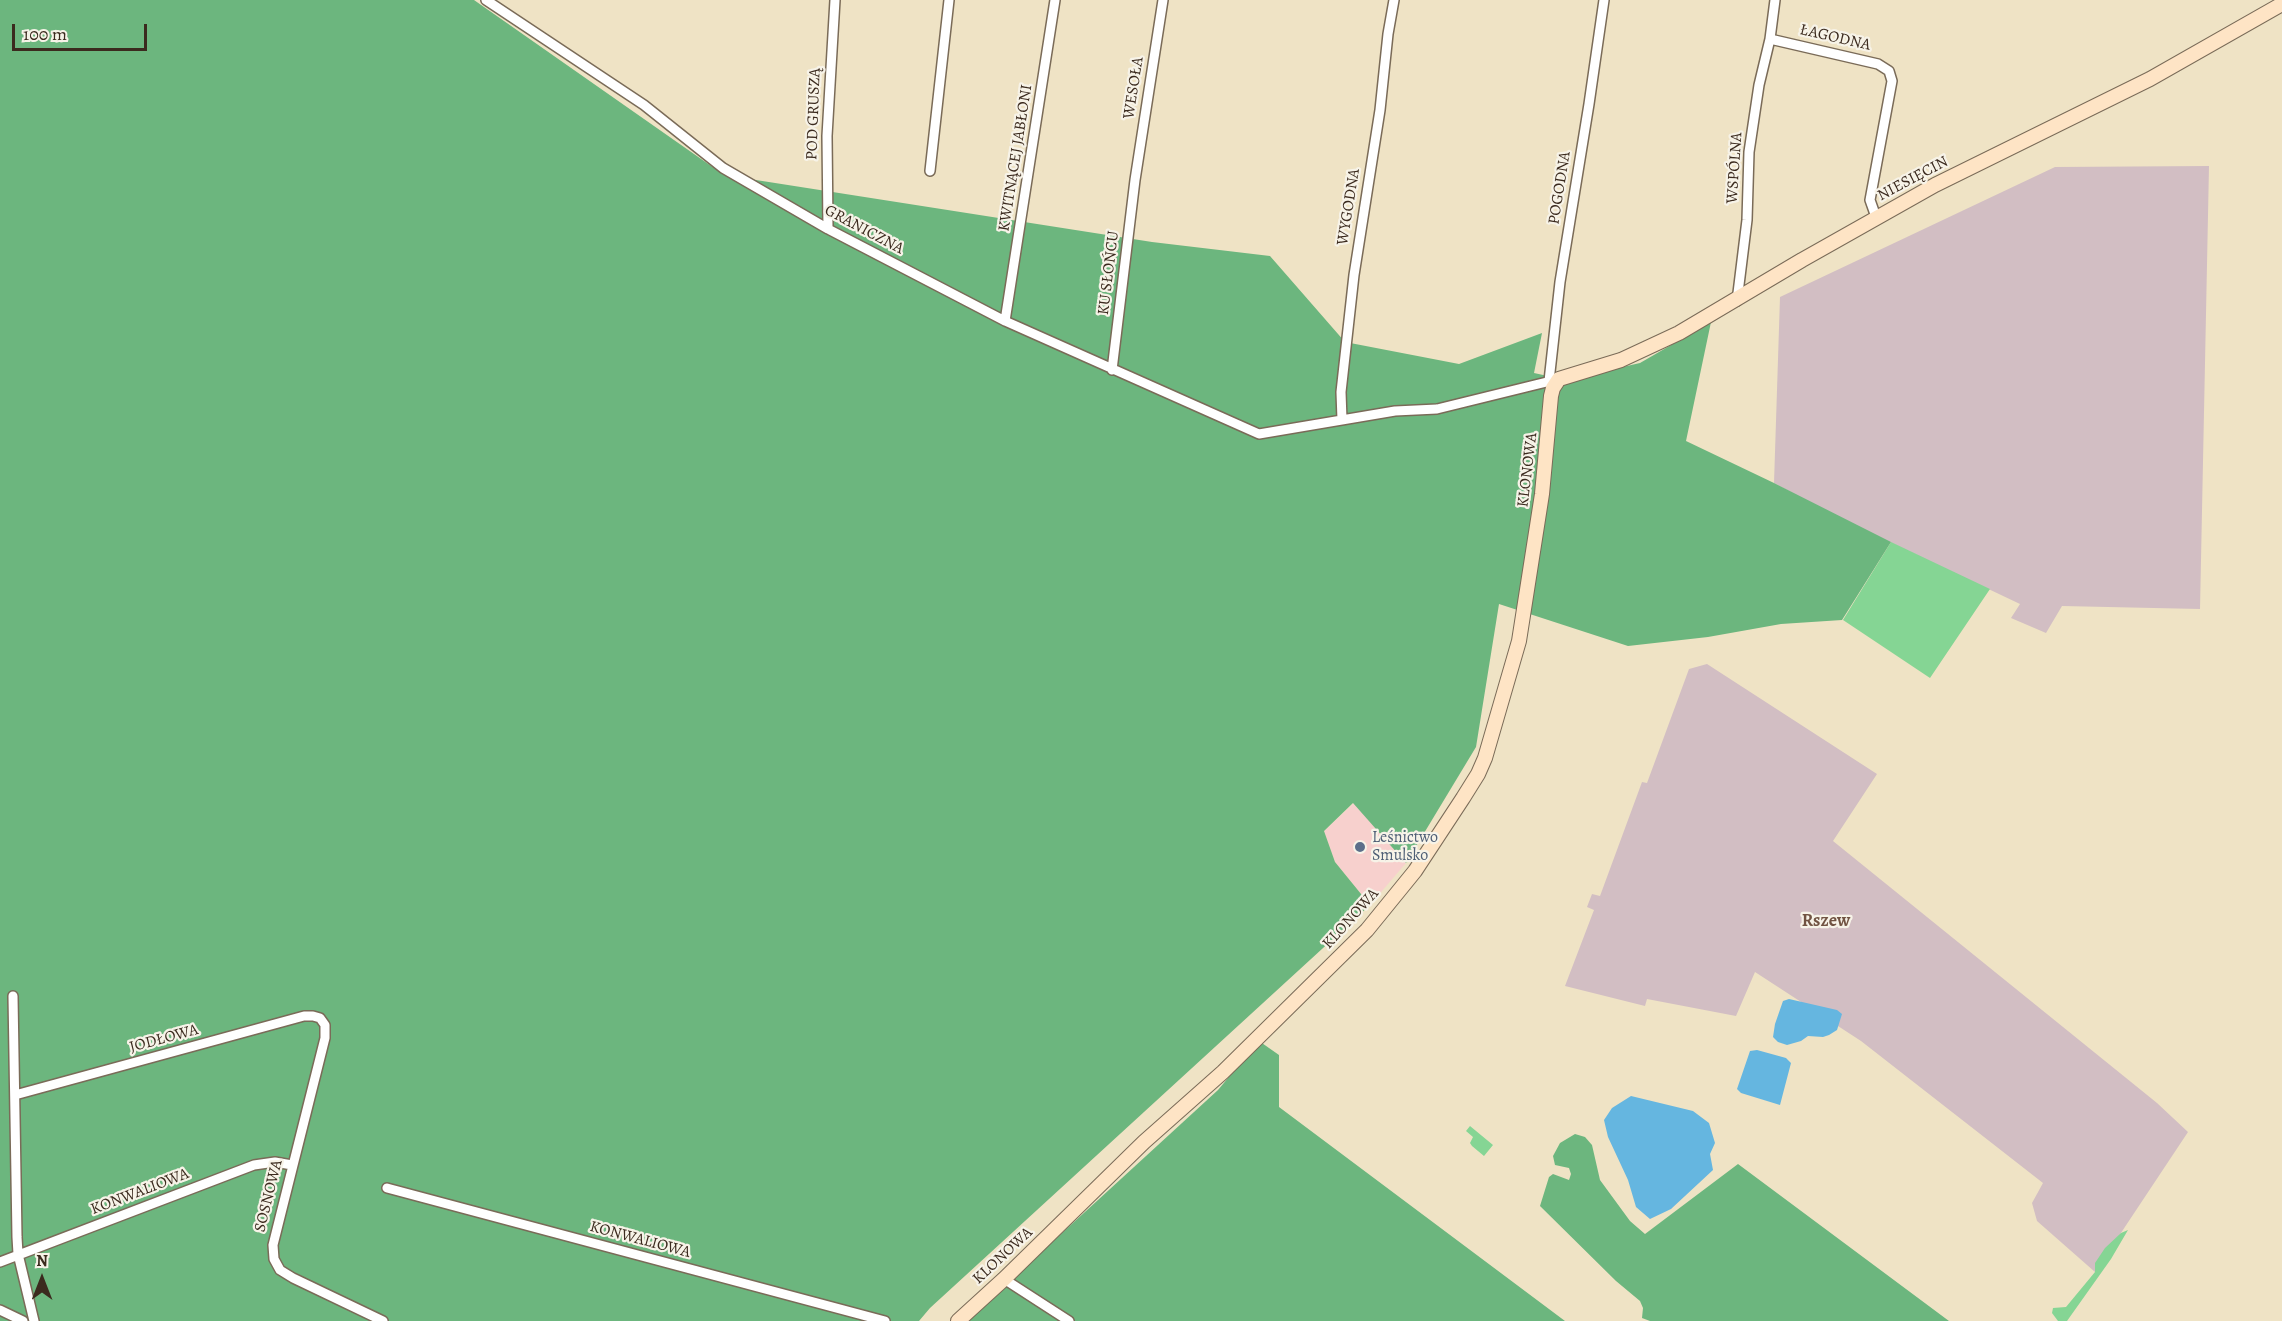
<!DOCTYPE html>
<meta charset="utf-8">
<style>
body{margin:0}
#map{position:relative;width:2282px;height:1321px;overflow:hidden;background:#efe3c5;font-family:Alegreya,serif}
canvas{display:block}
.north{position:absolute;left:12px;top:1249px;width:60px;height:60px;-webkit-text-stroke:4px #f7f3e8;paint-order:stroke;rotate:0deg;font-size:16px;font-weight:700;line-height:24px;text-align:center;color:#3b2a1e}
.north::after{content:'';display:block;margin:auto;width:21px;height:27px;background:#3b2a1e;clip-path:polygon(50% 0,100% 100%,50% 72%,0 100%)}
.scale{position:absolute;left:12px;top:24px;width:135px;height:27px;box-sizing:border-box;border:3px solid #3b2a1e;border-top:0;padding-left:8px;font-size:18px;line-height:21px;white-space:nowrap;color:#3b2a1e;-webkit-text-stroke:4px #f7f3e8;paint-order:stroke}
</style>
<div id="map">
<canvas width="2282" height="1321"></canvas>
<div class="north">N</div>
<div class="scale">100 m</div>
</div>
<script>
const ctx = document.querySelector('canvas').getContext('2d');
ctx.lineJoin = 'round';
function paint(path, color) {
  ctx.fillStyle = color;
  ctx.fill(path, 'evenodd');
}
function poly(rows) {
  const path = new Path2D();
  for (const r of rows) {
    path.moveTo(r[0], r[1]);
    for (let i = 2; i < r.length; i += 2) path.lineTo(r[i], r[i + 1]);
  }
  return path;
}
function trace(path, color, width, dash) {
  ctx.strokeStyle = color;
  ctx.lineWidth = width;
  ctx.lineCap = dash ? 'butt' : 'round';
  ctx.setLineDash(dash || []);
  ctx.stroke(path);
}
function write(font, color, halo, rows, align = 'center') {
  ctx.font = font + ' Alegreya,serif';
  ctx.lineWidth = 4.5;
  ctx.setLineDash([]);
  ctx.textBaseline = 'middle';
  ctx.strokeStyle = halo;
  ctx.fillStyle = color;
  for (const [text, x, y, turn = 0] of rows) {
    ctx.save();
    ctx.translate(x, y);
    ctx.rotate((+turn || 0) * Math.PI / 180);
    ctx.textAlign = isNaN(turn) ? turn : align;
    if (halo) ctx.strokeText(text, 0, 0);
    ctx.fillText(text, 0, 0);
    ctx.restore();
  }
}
const built = poly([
 [1354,803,1406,863,1370,905,1335,862,1324,831]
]);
const industrial = poly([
 [2209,166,2200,609,2062,606,2046,633,2011,618,2020,604,1841,519,1774,483,1780,297,2055,167],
 [1707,664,1877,774,1833,841,2157,1103,2188,1132,2095,1272,2037,1221,2032,1203,2043,1183,1861,1041,1755,972,1736,1016,1647,999,1645,1006,1565,986,1594,910,1587,907,1592,894,1600,896,1642,782,1647,783,1689,669]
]);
const green = poly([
 [1891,542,1990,589,1930,678,1843,620],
 [1470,1126,1493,1145,1484,1156,1472,1146,1470,1143,1473,1137,1466,1131],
 [2128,1230,2111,1259,2067,1321,2058,1321,2052,1313,2053,1308,2066,1307,2095,1272,2095,1263,2105,1248,2121,1233]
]);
const forest = poly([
 [0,0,474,0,724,175,1152,242,1270,256,1345,342,1459,364,1542,333,1534,373,1566,380,1640,363,1711,322,1686,441,1774,483,1891,542,1842,620,1781,624,1708,637,1628,646,1499,604,1476,747,1406,863,1353,803,1324,831,1335,862,1370,905,930,1308,919,1321,0,1321],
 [1259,1041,1279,1055,1279,1107,1565,1321,966,1321,1218,1090],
 [1575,1134,1585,1137,1592,1145,1600,1180,1630,1221,1645,1234,1738,1164,1949,1321,1650,1321,1642,1318,1643,1308,1640,1301,1616,1281,1540,1206,1549,1177,1553,1174,1569,1180,1571,1174,1569,1168,1555,1165,1553,1156,1560,1143]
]);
const water = poly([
 [1789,999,1837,1010,1842,1014,1837,1030,1829,1035,1823,1037,1808,1036,1801,1041,1787,1045,1778,1042,1773,1037,1775,1024,1783,1001],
 [1757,1050,1786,1058,1791,1063,1780,1105,1741,1093,1737,1089,1750,1051],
 [1631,1096,1693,1111,1709,1123,1715,1143,1710,1154,1713,1170,1671,1209,1650,1219,1636,1207,1628,1180,1608,1137,1604,1120,1612,1108]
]);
const street = poly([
 [486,0,644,105,723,168,828,229,1005,321,1259,434,1395,411,1437,409,1559,379],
 [1770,39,1878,64,1889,71,1892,81,1870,200,1876,217],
 [930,171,949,0],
 [828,229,827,136,835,0],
 [1737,301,1747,220,1749,152,1759,85,1770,39,1775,0],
 [1005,321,1055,0],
 [1112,370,1135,180,1163,0],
 [1549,381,1560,282,1589,104,1604,0],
 [1342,420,1341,392,1354,275,1380,110,1388,34,1394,0],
 [13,996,17,1237,18,1254,34,1321],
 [15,1095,304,1016,313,1016,320,1018,325,1025,325,1038,273,1245,274,1259,280,1270,293,1278,383,1321],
 [387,1188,885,1321],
 [0,1262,254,1165,275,1162,292,1165],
 [1004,1279,1069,1321],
 [0,1310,23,1321]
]);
const secondary = poly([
 [958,1321,1004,1279,1144,1142,1223,1072,1367,930,1415,871,1463,798,1478,774,1485,758,1519,641,1542,494,1551,396,1553,388,1559,379,1621,360,1679,333,1802,260,1935,185,2150,79,2282,4]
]);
const markers = [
 [1360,847,6,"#5c6f8a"]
];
const streetNames = [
 ["ŁAGODNA",1835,38,13],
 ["WESOŁA",1134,88,-81],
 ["POD GRUSZĄ",814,114,-88],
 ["KWITNĄCEJ JABŁONI",1016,158,-81],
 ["WSPÓLNA",1735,168,-86],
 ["NIESIĘCIN",1913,179,-28],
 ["POGODNA",1560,188,-81],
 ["WYGODNA",1349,207,-81],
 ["GRANICZNA",864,230,28],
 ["KU SŁOŃCU",1109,273,-83],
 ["KLONOWA",1528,470,-83],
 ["KLONOWA",1351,919,-48],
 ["JODŁOWA",164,1039,-15],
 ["KONWALIOWA",140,1192,-21],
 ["SOSNOWA",269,1196,-76],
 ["KONWALIOWA",640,1240,15],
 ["KLONOWA",1003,1256,-43]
];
const serviceNames = [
 ["Leśnictwo",1372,838],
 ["Smulsko",1372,856]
];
const neighbourhoodNames = [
 ["Rszew",1826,922]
];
paint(built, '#f7d0cd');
paint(industrial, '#d2bec3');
paint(green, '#85d594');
paint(forest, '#6cb67e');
paint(water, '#65b6e0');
trace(street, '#7a6b58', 12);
trace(secondary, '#7a6b58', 16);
trace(street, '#fff', 9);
trace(secondary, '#fee4c5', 14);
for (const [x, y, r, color] of markers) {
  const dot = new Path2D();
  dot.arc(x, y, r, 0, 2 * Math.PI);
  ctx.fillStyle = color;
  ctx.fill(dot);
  trace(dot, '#f7f3e8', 2);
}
write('16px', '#3b2a1e', '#f7f3e8', streetNames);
write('16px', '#4e5e75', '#f7f3e8', serviceNames, 'left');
write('bold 18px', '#715342', '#f7f3e8', neighbourhoodNames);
</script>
